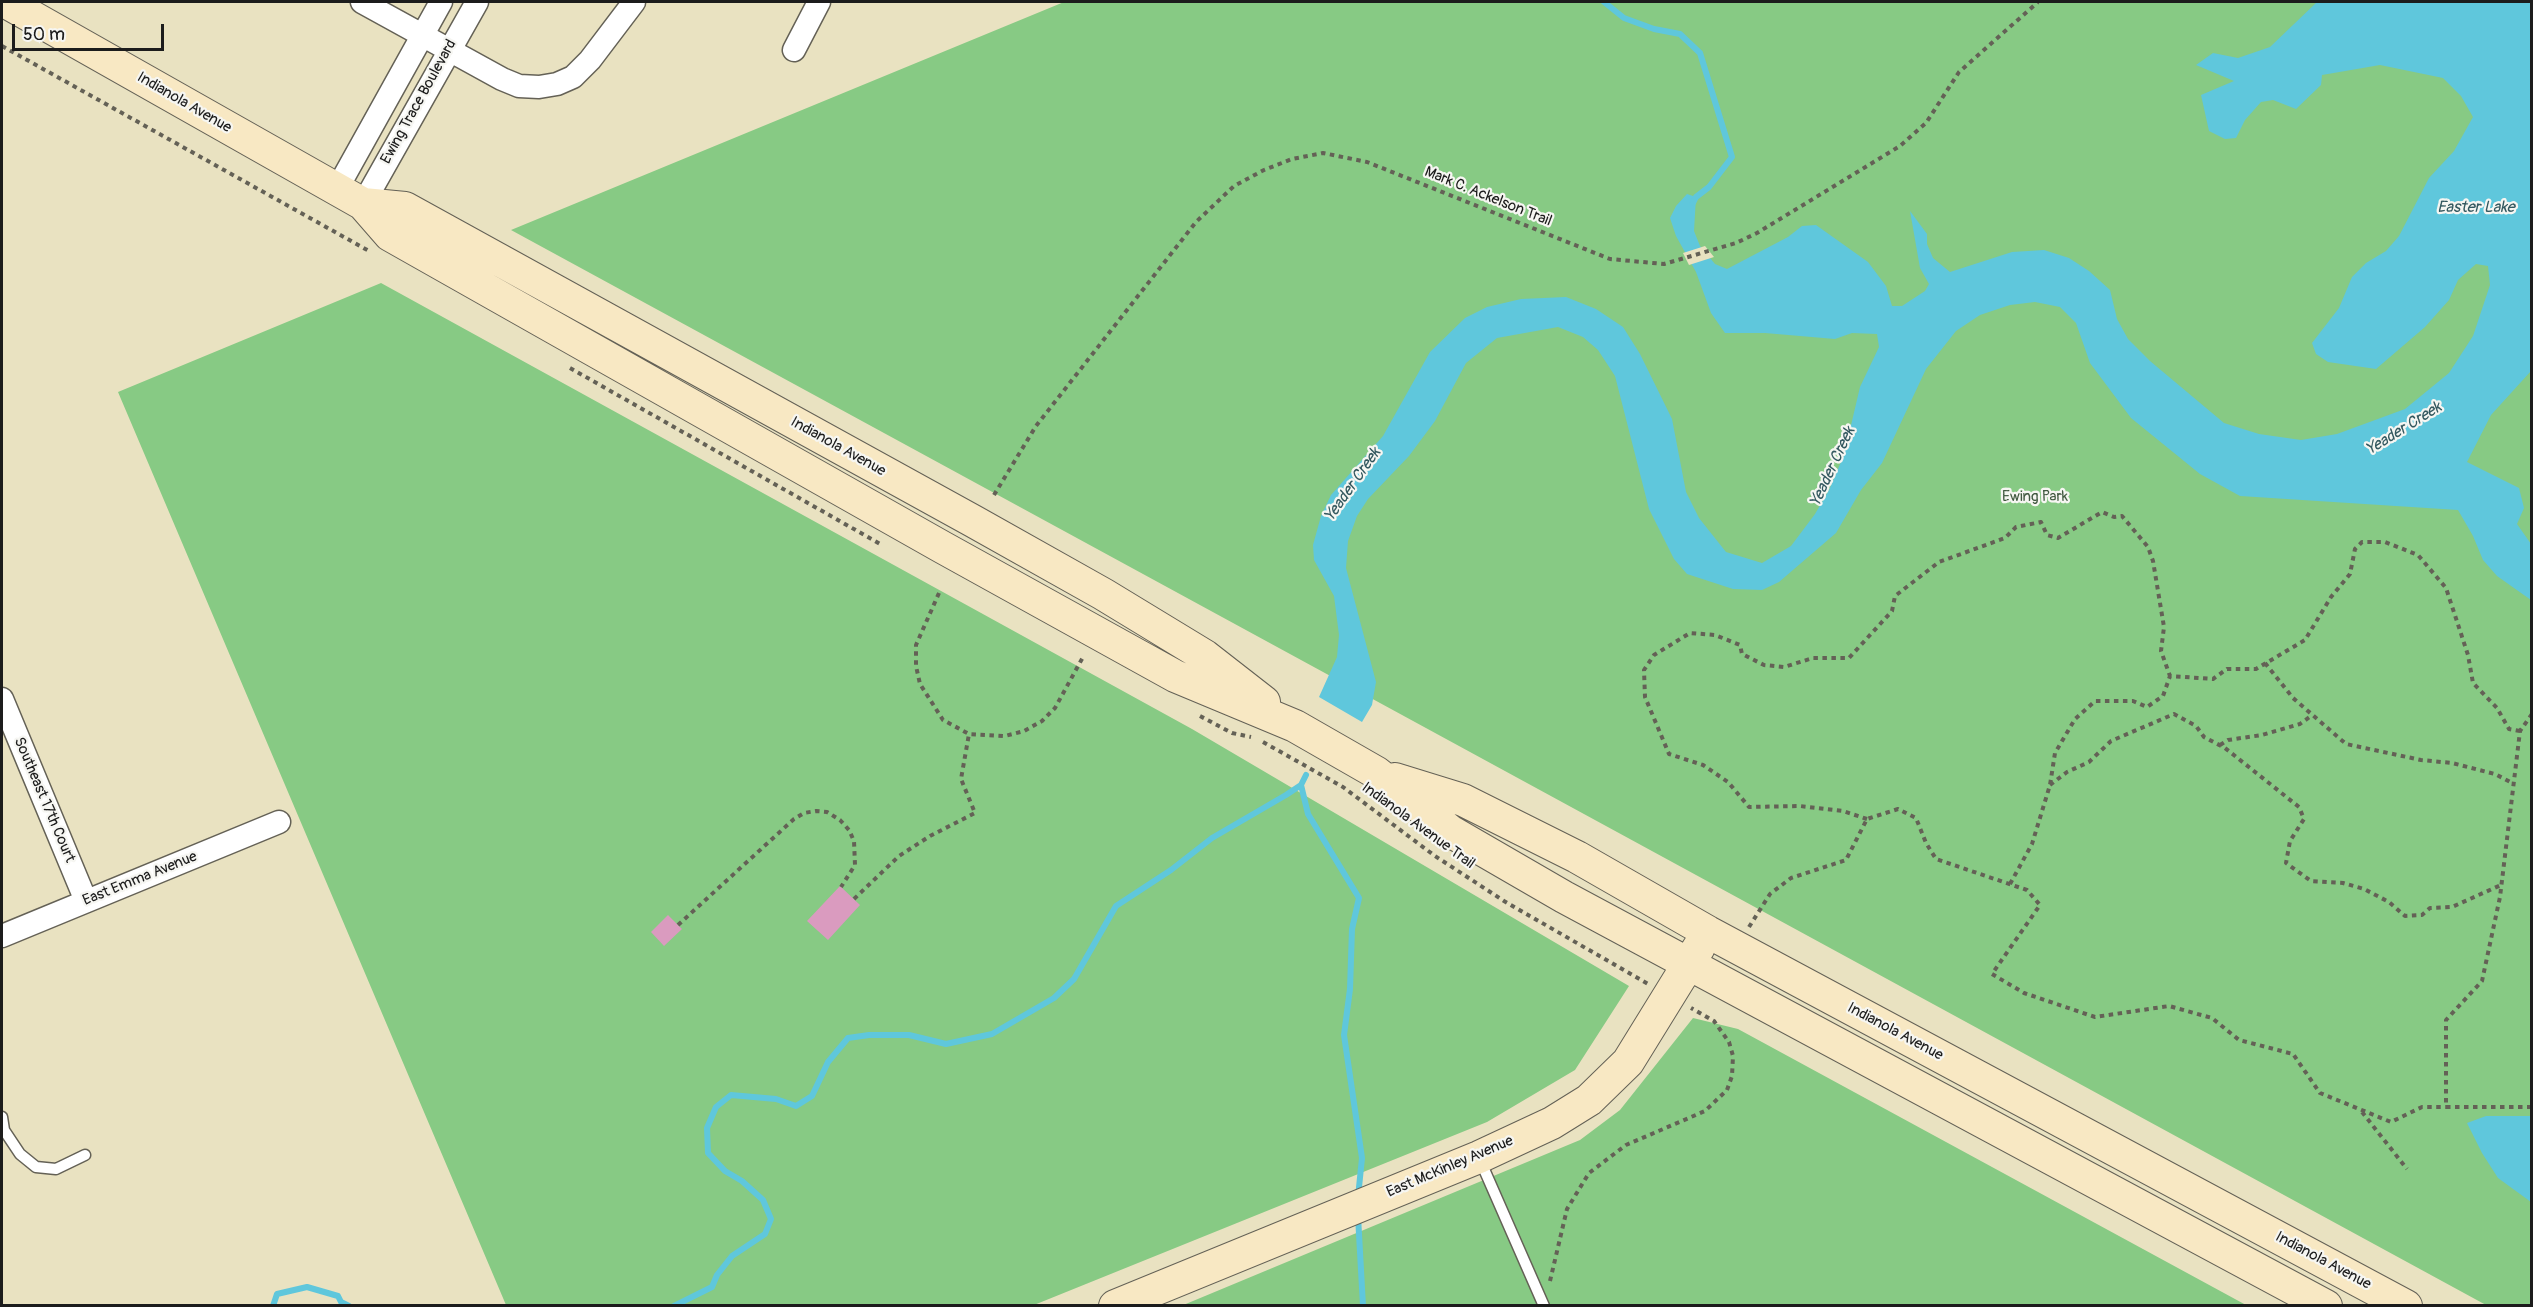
<!DOCTYPE html>
<style>
body{margin:0}
#map{position:relative;width:2533px;height:1307px;overflow:hidden;background:#e9e2c1;font-family:Pangolin,sans-serif}
canvas{display:block}
.frame{position:absolute;inset:0;border:3px solid #1c1c1c;pointer-events:none}
.scale{position:absolute;left:12px;top:24px;width:152px;height:27px;box-sizing:border-box;border:3px solid #1c1c1c;border-top:0;padding-left:8px;font-size:18px;line-height:21px;white-space:nowrap;color:#1c1c1c;-webkit-text-stroke:4px #f6f6f2;paint-order:stroke}
</style>
<div id="map">
<canvas width="2533" height="1307"></canvas>
<div class="frame"></div>
<div class="scale">50 m</div>
</div>
<script>
const ctx = document.querySelector('canvas').getContext('2d');
ctx.lineJoin = 'round';
function paint(path, color) {
  ctx.fillStyle = color;
  ctx.fill(path, 'evenodd');
}
function poly(rows) {
  const path = new Path2D();
  for (const r of rows) {
    path.moveTo(r[0], r[1]);
    for (let i = 2; i < r.length; i += 2) path.lineTo(r[i], r[i + 1]);
  }
  return path;
}
function trace(path, color, width, dash) {
  ctx.strokeStyle = color;
  ctx.lineWidth = width;
  ctx.lineCap = dash ? 'butt' : 'round';
  ctx.setLineDash(dash || []);
  ctx.stroke(path);
}
function write(font, color, halo, rows, align = 'center') {
  ctx.font = font + ' Pangolin,sans-serif';
  ctx.lineWidth = 4.5;
  ctx.setLineDash([]);
  ctx.textBaseline = 'middle';
  ctx.strokeStyle = halo;
  ctx.fillStyle = color;
  for (const [text, x, y, turn = 0] of rows) {
    ctx.save();
    ctx.translate(x, y);
    ctx.rotate((+turn || 0) * Math.PI / 180);
    ctx.textAlign = isNaN(turn) ? turn : align;
    if (halo) ctx.strokeText(text, 0, 0);
    ctx.fillText(text, 0, 0);
    ctx.restore();
  }
}
const green = poly([
 [1064,2,2531,2,2531,1305,2486,1305,511,230],
 [381,283,1192,729,1629,986,1575,1070,1487,1122,1034,1305,506,1305,118,392],
 [1693,1018,1738,1029,2246,1305,1181,1306,1580,1140,1620,1110]
]);
const water = poly([
 [2317,2,2531,2,2531,371,2491,415,2467,462,2519,488,2524,508,2517,524,2531,544,2531,600,2497,576,2483,560,2473,536,2458,510,2240,496,2200,474,2131,418,2090,363,2076,323,2060,307,2035,302,2010,305,1980,315,1956,331,1926,369,1882,463,1861,490,1836,533,1779,582,1762,590,1733,589,1687,574,1674,559,1649,509,1615,376,1598,350,1583,337,1558,327,1497,338,1466,363,1435,421,1409,456,1368,499,1357,516,1348,541,1346,568,1376,682,1372,705,1362,722,1319,697,1337,657,1339,635,1334,596,1314,560,1313,545,1321,516,1331,495,1383,436,1430,352,1465,318,1487,307,1521,299,1566,297,1596,309,1623,327,1640,354,1672,419,1686,492,1699,518,1726,552,1762,563,1791,546,1815,514,1829,490,1844,455,1860,387,1879,347,1877,334,1852,333,1835,339,1765,333,1725,333,1711,313,1696,272,1676,236,1670,218,1676,206,1687,194,1696,197,1694,231,1700,246,1715,264,1727,269,1788,237,1802,226,1816,225,1868,262,1886,286,1892,306,1902,306,1925,291,1929,284,1920,268,1910,211,1927,234,1927,244,1933,258,1950,272,2012,252,2044,250,2069,258,2089,271,2110,290,2117,319,2128,339,2150,361,2224,423,2259,434,2301,440,2337,434,2405,409,2449,373,2473,336,2490,285,2488,266,2476,264,2458,280,2449,300,2425,327,2376,369,2328,362,2316,354,2312,343,2339,308,2352,277,2366,263,2386,251,2399,236,2429,178,2454,151,2473,117,2461,96,2443,78,2380,65,2322,75,2321,85,2296,109,2273,100,2261,102,2245,120,2236,138,2225,139,2209,131,2201,95,2234,81,2196,65,2213,53,2238,58,2270,47],
 [2486,1116,2531,1116,2531,1202,2498,1178,2482,1153,2467,1123]
]);
const pier = poly([
 [1705,246,1714,257,1689,265,1683,253]
]);
const stream = poly([
 [1604,2,1624,18,1654,29,1680,34,1700,53,1732,157,1709,187,1696,197,1693,203],
 [1301,785,1308,814,1359,898,1352,929,1350,989,1344,1035,1362,1158,1358,1197],
 [1358,1216,1363,1306],
 [273,1306,277,1294,307,1287,338,1296,341,1302,349,1306],
 [674,1306,712,1287,717,1275,732,1256,765,1234,771,1219,763,1200,742,1181,725,1171,708,1153,707,1128,716,1107,731,1095,776,1099,796,1106,812,1096,828,1062,848,1038,869,1035,909,1035,946,1044,992,1034,1054,998,1074,979,1116,906,1171,870,1212,838,1286,795,1301,785,1306,775]
]);
const building = poly([
 [840,886,860,905,828,940,807,921],
 [668,915,682,929,664,946,651,932]
]);
const path = poly([
 [2,46,369,251],
 [570,368,882,545],
 [994,495,1036,426,1196,222,1234,186,1264,170,1292,159,1323,153,1367,162,1610,259,1664,264,1736,243,1757,233,1900,146,1926,123,1959,72,2038,2],
 [939,593,916,645,916,666,920,684,943,720,969,734,1005,736,1024,731,1042,721,1055,708,1083,657],
 [2265,663,2293,698,2346,744,2421,760,2452,763,2495,774,2514,784],
 [2532,714,2520,731,2500,897,2482,981,2446,1020,2446,1107,2532,1107],
 [1200,716,1232,733,1251,737],
 [1263,742,1343,787,1435,856,1504,901,1648,984],
 [2220,745,2228,740,2262,735,2300,724,2311,716],
 [2050,785,2067,772,2089,762,2111,741,2174,714,2196,726,2204,737,2225,748,2299,807,2304,819,2290,841,2286,863,2311,881,2343,883,2364,889,2389,902,2405,916,2422,915,2430,908,2452,907,2501,885],
 [1867,819,1843,811,1800,806,1749,807,1728,782,1703,765,1669,754,1645,697,1644,670,1654,655,1690,633,1715,635,1740,645,1742,654,1764,665,1784,667,1813,658,1849,658,1892,611,1895,596,1939,562,2005,538,2016,527,2041,522,2047,535,2058,538,2102,512,2114,517,2122,516,2148,547,2153,561,2164,627,2161,651,2170,676],
 [2010,884,2032,844,2050,785,2055,753,2075,719,2095,701,2133,701,2147,707,2163,696,2170,676,2213,679,2227,669,2256,669,2305,640,2331,597,2350,574,2355,549,2362,542,2385,542,2418,555,2446,588,2468,655,2473,683,2497,708,2509,729,2520,731],
 [854,899,899,856,930,836,975,813,961,779,969,734],
 [678,925,794,819,804,813,816,811,827,812,840,820,849,830,854,841,855,865,841,887],
 [1749,927,1770,894,1791,878,1846,860,1867,819,1898,809,1916,818,1926,843,1936,859,2027,890,2040,905,1992,974,2024,993,2095,1017,2169,1006,2212,1018,2239,1040,2293,1054,2320,1093,2391,1122,2422,1107,2446,1107],
 [2362,1112,2407,1169],
 [1550,1281,1567,1209,1589,1173,1626,1145,1705,1111,1727,1090,1732,1076,1733,1056,1729,1042,1714,1021,1691,1008]
]);
const service = poly([
 [2,1117,4,1130,20,1154,36,1167,56,1169,85,1155],
 [1480,1160,1544,1306]
]);
const minor = poly([
 [362,2,502,79,519,86,539,87,557,84,573,77,590,60,634,2],
 [794,50,819,2],
 [337,189,441,2],
 [363,204,477,2],
 [2,699,86,901],
 [2,936,279,822]
]);
const secondary = poly([
 [6,2,363,204,390,235,942,547,1175,676,1295,726,1377,773,1450,831,1564,897,2326,1306],
 [363,204,405,208,973,521,1103,594,1205,656,1264,702],
 [1395,779,1463,800,1577,857,1708,932,2406,1306],
 [1115,1306,1479,1157,1552,1123,1589,1100,1628,1062,1699,947]
]);
const streetNames = [
 ["Ewing Trace Boulevard",419,102,-61],
 ["Indianola Avenue",184,103,30],
 ["Mark C. Ackelson Trail",1488,197,22],
 ["Indianola Avenue",838,447,29],
 ["Southeast 17th Court",44,800,67],
 ["Indianola Avenue Trail",1418,826,36],
 ["East Emma Avenue",140,879,-22],
 ["Indianola Avenue",1895,1032,28],
 ["East McKinley Avenue",1450,1167,-23],
 ["Indianola Avenue",2323,1261,28]
];
const parkNames = [
 ["Ewing Park",2035,497]
];
const waterNames = [
 ["Easter Lake",2476,208],
 ["Yeader Creek",2404,429,-32],
 ["Yeader Creek",1833,467,-65],
 ["Yeader Creek",1353,485,-55]
];
paint(green, '#87ca84');
paint(water, '#5fc7dc');
paint(pier, '#e9e2c1');
trace(stream, '#5fc7dc', 6);
paint(building, '#da9bbf');
trace(service, '#646156', 13);
trace(minor, '#646156', 25);
trace(secondary, '#646156', 34);
trace(path, '#646156', 4, [4.5, 4.5]);
trace(service, '#fff', 10);
trace(minor, '#fff', 22);
trace(secondary, '#f8e8c3', 32);
write('15px', '#1c1c1c', '#f6f6f2', streetNames);
write('15px', '#415940', '#f6f6f2', parkNames);
write('italic 16px', '#33585f', '#f6f6f2', waterNames);
</script>
